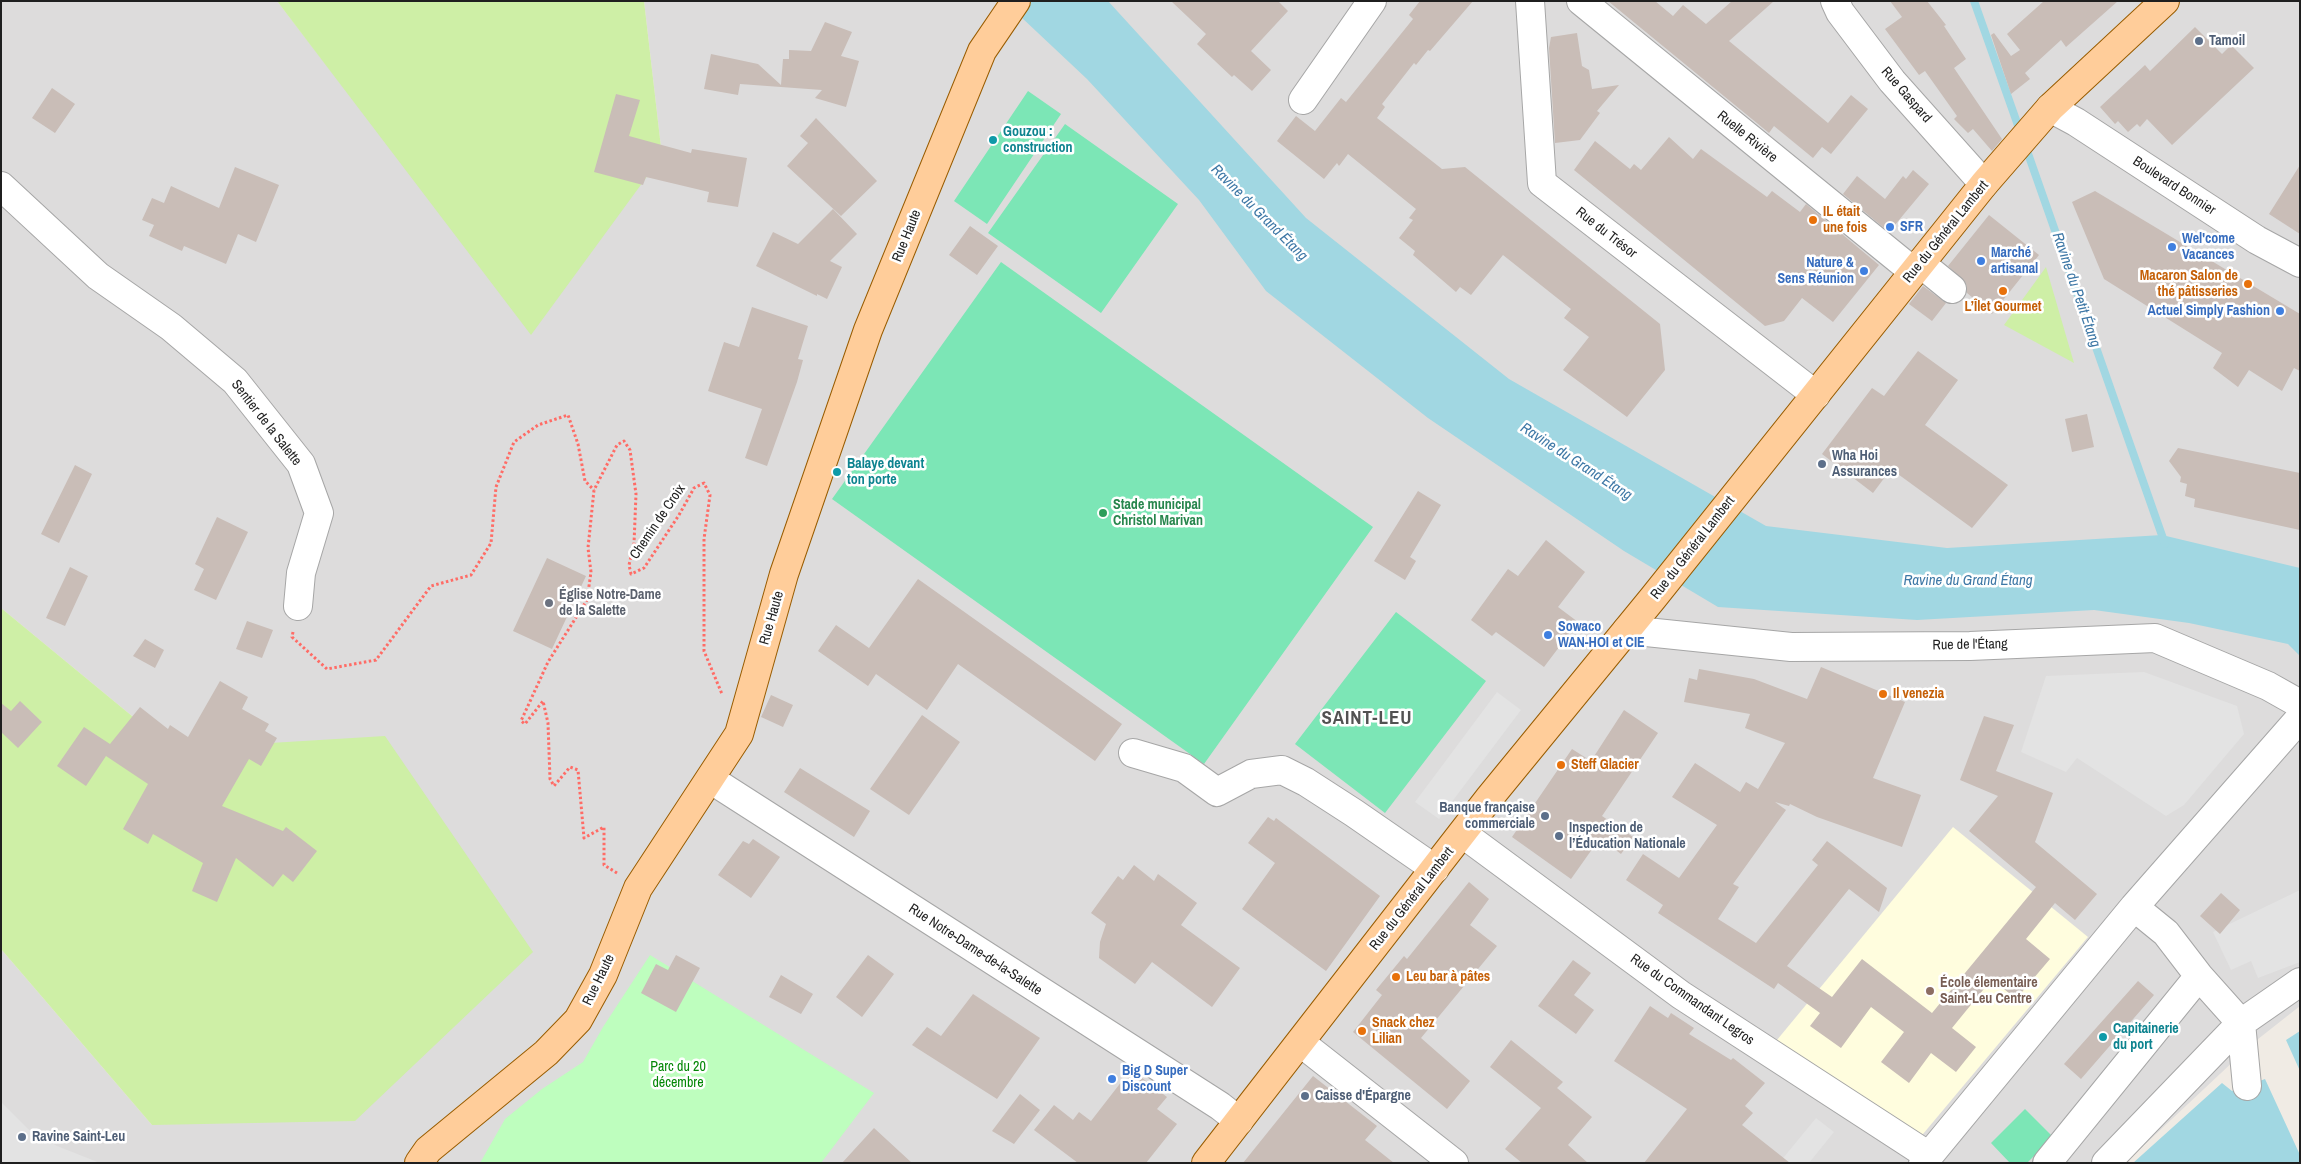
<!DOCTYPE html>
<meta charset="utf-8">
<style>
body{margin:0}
#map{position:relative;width:2301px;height:1164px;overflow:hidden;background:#f0ebe4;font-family:"Archivo Narrow",sans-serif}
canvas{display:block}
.frame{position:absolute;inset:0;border:2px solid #1f1f1f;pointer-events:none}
</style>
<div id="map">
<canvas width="2301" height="1164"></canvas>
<div class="frame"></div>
</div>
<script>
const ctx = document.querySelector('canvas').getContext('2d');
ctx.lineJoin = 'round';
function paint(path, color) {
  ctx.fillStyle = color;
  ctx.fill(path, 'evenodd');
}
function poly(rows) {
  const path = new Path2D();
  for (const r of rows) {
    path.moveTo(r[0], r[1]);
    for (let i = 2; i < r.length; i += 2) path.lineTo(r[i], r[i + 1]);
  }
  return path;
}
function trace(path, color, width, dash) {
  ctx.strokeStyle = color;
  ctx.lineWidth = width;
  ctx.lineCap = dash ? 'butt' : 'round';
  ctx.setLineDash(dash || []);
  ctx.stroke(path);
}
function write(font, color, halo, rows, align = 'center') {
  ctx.font = font + ' "Archivo Narrow",sans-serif';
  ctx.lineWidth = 5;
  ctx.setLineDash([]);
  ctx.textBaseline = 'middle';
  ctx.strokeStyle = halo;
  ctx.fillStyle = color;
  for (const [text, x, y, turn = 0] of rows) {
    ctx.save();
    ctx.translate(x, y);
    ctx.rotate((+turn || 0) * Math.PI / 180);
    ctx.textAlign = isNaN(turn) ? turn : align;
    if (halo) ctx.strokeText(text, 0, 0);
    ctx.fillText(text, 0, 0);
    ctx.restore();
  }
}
const residential = poly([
 [1,1,277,1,383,138,662,156,644,1,2300,1,2300,1006,2253,1043,2125,1163,1,1163,1,949,152,1125,172,749,1,608]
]);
const education = poly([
 [1953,827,2088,937,1918,1140,1772,1046]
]);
const grass = poly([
 [277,1,644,1,662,156,531,335],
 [2046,267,2074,363,2004,325],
 [1,608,172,749,385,736,533,952,355,1121,152,1125,1,949]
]);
const park = poly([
 [650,955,874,1093,821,1163,480,1163,505,1119,542,1089,583,1062,603,1027]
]);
const pitch = poly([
 [1028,91,1061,114,987,224,954,201],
 [1065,124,1178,204,1101,313,988,233],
 [1001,262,1373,527,1204,764,832,499],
 [1396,612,1486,681,1385,813,1295,744],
 [2025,1109,2053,1137,2027,1163,2010,1163,1991,1143]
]);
const parking = poly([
 [2144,672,2237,706,2244,734,2184,805,2166,816,2077,758,2066,772,2021,752,2046,676],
 [1497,692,1521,710,1439,819,1415,802],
 [2300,890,2300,962,2258,978,2251,961,2231,970,2213,932],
 [1,1102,28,1129,57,1146,100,1163,1,1163],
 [1816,1118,1834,1132,1809,1163,1779,1163]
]);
const water = poly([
 [1004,1,1108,1,1306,218,1509,379,1766,526,1947,548,2162,535,2300,568,2300,656,2288,644,2189,623,2094,610,1917,620,1718,607,1624,551,1428,418,1266,291,1199,200,1087,79],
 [2300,1031,2300,1071,2286,1040],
 [2265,1079,2300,1155,2300,1163,2133,1163,2222,1083,2232,1091]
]);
const stream = poly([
 [1974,1,2021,134],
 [2025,145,2165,544]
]);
const building = poly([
 [1171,1,1278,1,1288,11,1251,51,1271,70,1252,91,1234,75,1232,77,1197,44,1206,34],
 [1420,1,1473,1,1430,51,1428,50,1416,65,1414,63,1382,104,1385,107,1377,118,1442,169,1465,167,1660,324,1665,370,1627,417,1563,370,1589,337,1564,318,1571,309,1503,255,1471,295,1460,287,1456,292,1413,255,1415,251,1399,238,1413,220,1409,218,1416,209,1348,154,1339,166,1337,163,1324,179,1277,141,1296,116,1315,131,1341,98,1346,102,1413,19,1409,15],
 [1608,1,1655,1,1673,16,1683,5,1706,24,1732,1,1774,1,1729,41,1828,123,1851,95,1868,109,1831,154,1822,147,1813,158,1774,126,1769,133],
 [1890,1,1927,1,1946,25,1944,26,1966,59,1954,68,2002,139,1992,151,1973,129,1968,133,1954,119,1957,116,1925,71,1919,75,1885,29,1902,17],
 [2044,1,2118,1,2066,47,2061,40,2025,73,2030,79,2011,94,1991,35,1994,33,2011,56,2020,50,2007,34],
 [825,22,852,32,841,56,859,61,846,107,815,98,822,90,740,84,738,95,704,89,711,54,758,64,781,85,783,59,789,59,789,50,811,51],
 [2195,27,2222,54,2231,45,2254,68,2172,145,2147,119,2140,127,2137,124,2128,132,2118,121,2115,124,2100,107,2145,65,2150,71],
 [1577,33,1582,66,1589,70,1592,89,1619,85,1597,111,1600,113,1580,140,1555,143,1549,48,1551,37],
 [52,88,75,104,55,133,32,118],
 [616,94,640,100,629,136,691,153,692,149,747,158,738,207,707,202,709,192,646,177,643,185,594,172],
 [816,118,877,181,841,216,787,166,808,143,800,136],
 [1669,137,1693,159,1701,149,1767,197,1772,191,1800,212,1806,204,1879,265,1833,322,1802,298,1784,321,1765,326,1574,170,1595,141,1630,169,1634,164,1641,170],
 [2300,165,2300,234,2269,214],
 [235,167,279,185,256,242,238,234,226,264,184,246,182,251,149,236,154,225,142,220,152,198,164,203,171,186,219,208],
 [1913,170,1929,184,1889,232,1843,194,1857,176,1885,199,1903,176,1906,179],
 [2095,191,2300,314,2300,371,2294,368,2282,391,2249,370,2238,387,2213,368,2222,353,2104,279,2072,202],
 [833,209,857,234,830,261,842,267,827,299,817,294,817,296,756,266,773,232,798,244],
 [1989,215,2039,255,1992,314,1967,293,1966,283,1948,266],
 [970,226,998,246,977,275,949,255],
 [1923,286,1946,303,1932,321,1909,304],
 [752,307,808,326,798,359,803,360,797,382,767,466,745,458,762,409,708,391,724,342,739,347],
 [1918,351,1958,380,1925,425,2008,485,1972,528,1891,469,1873,493,1822,454,1872,388,1884,396],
 [2087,414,2094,447,2072,452,2065,419],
 [2178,448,2300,473,2300,530,2194,507,2195,499,2185,496,2187,484,2180,482,2181,477,2169,461],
 [75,465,92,474,59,543,41,534],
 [1418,491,1441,505,1410,557,1416,561,1405,580,1374,561],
 [217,517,248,532,216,600,194,590,204,569,195,564],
 [1546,540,1585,572,1558,607,1578,622,1544,667,1496,632,1492,636,1471,620,1508,569,1518,576],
 [547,558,586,576,552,649,513,631],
 [70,567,88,576,65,626,46,618],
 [918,579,1122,724,1095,761,958,664,927,710,876,674,868,686,818,651,836,625,869,648],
 [247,621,273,630,262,658,236,649],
 [145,639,164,650,155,668,133,656],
 [1821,667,1905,702,1873,778,1921,795,1902,847,1817,817,1790,804,1789,806,1775,802,1786,810,1733,884,1739,887,1718,919,1756,943,1818,865,1812,860,1827,841,1887,888,1879,912,1849,889,1787,966,1832,997,1862,959,1932,1013,2036,887,1969,831,1998,796,1960,780,1984,716,2014,725,1996,771,2053,793,2035,842,2097,894,2075,920,2055,903,2026,939,2050,959,2016,999,1992,979,1952,1028,1976,1047,1956,1072,1931,1053,1909,1083,1881,1062,1904,1032,1871,1007,1841,1048,1810,1026,1820,1013,1778,983,1774,989,1658,913,1663,905,1626,880,1643,854,1679,878,1717,825,1672,797,1695,763,1740,792,1746,782,1758,789,1785,743,1745,728,1750,714,1684,702,1689,678,1697,680,1699,669,1754,679,1807,699],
 [220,681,248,697,242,709,269,724,265,731,277,738,261,766,249,759,222,806,283,831,286,827,317,851,293,882,283,874,273,887,236,858,217,902,192,891,203,863,153,834,148,844,123,829,148,784,106,756,86,786,57,766,84,727,110,744,140,707,168,729,170,725,188,737],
 [771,695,793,705,783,727,761,717],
 [20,701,42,722,18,748,1,732,1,703,11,711],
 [1624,710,1658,733,1602,816,1633,837,1621,854,1600,838,1571,879,1512,837,1572,749,1591,761],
 [922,715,960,742,909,815,870,789],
 [800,768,870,811,854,837,784,792],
 [1268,817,1274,821,1276,818,1380,896,1326,971,1242,909,1275,863,1248,843],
 [753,839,780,857,751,898,718,875,743,841,749,844],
 [1134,865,1154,881,1158,874,1197,903,1181,925,1240,968,1212,1007,1152,962,1135,984,1099,958,1100,942,1106,924,1091,913,1118,876,1123,880],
 [1469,882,1489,899,1470,925,1497,946,1421,1038,1470,1081,1447,1109,1353,1032,1382,995,1376,990,1404,956,1407,959],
 [2221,893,2240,910,2220,934,2200,916],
 [676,955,700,968,676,1012,641,993,656,964,668,970],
 [868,955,894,974,862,1017,836,997],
 [1573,960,1591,973,1574,995,1594,1010,1576,1034,1538,1006],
 [781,975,813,994,801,1014,769,997],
 [2138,981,2154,995,2081,1079,2064,1064],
 [973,994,1040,1038,997,1099,912,1045,927,1027,941,1036],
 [1650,1006,1668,1018,1671,1013,1694,1028,1689,1034,1731,1060,1733,1058,1765,1083,1745,1106,1753,1113,1742,1125,1790,1163,1644,1163,1687,1109,1614,1061],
 [1511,1040,1563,1082,1557,1088,1592,1117,1568,1145,1588,1163,1522,1163,1505,1149,1541,1108,1490,1067],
 [1313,1076,1377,1126,1365,1140,1394,1163,1243,1163],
 [1142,1078,1167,1097,1157,1109,1177,1124,1146,1163,1078,1163,1034,1130,1054,1105,1073,1120,1079,1112,1091,1121,1122,1081,1132,1089],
 [1020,1094,1040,1110,1014,1144,992,1131],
 [874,1128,912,1163,842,1163]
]);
const path = poly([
 [293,632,292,637,327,669,376,660,431,586,471,575,491,543,496,487,514,442,538,425,568,415,578,444,585,481,594,490],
 [617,873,604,865,604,827,584,838,578,770,570,767,554,786,550,779,548,723,543,701,525,724,521,721,548,662,587,600,591,572,588,548,594,490,617,445,624,441,630,450,636,494,634,544,629,565,631,574,644,568,679,515,694,488,704,483,710,495,704,539,704,651,722,694]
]);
const minor = poly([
 [1530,1,1542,183,1816,395],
 [1581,1,1914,272],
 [1835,1,1840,12,1892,81,1984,184],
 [1303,100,1372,1],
 [2050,108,2076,122,2257,240,2300,263],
 [1,186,98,276,171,327,235,381,301,464,319,513,301,573,298,606],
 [1920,263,1952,289],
 [1627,630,1791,647,1970,646,2155,638,2268,686,2300,704],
 [1133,753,1184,768,1217,792,1251,774,1282,770,1306,782,1354,813,1435,869],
 [710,779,1220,1106,1239,1121],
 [1463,834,1681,995,1929,1156],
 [1301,1043,1454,1163],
 [2247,1086,2241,1023,2300,982],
 [1923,1163,2134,907,2300,718],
 [2047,1163,2199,976],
 [2106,1163,2241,1023,2199,976,2166,933,2134,907]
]);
const major = poly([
 [419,1163,428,1150,546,1053,578,1020,603,975,638,888,739,734,784,574,868,330,982,51,1016,1],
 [1206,1163,1490,797,1653,598,1984,184,2050,108,2165,1]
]);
const markers = [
 [2199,41,5,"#5c6f8a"],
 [993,140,5,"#0f9aa8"],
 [1813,220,5,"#e8710a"],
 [1890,227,5,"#3f7fe0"],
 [2172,247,5,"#3f7fe0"],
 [1981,261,5,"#3f7fe0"],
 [1864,271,5,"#3f7fe0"],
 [2248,284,5,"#e8710a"],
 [2003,291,5,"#e8710a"],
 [2280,311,5,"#3f7fe0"],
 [1822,464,5,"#5c6f8a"],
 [837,472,5,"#0f9aa8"],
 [1103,513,5,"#2e9e5b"],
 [549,603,5,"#6b7280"],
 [1548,635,5,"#3f7fe0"],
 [1883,694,5,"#e8710a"],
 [1561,765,5,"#e8710a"],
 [1545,816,5,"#5c6f8a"],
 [1559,836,5,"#5c6f8a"],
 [1396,977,5,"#e8710a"],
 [1930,991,5,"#8d6e63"],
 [1362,1031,5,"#e8710a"],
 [2103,1037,5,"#0f9aa8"],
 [1112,1079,5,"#3f7fe0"],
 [1305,1096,5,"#5c6f8a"],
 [22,1137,5,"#5c6f8a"]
];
const serviceNames = [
 ["Tamoil",2209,41],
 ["Wha Hoi",1832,456],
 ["Assurances",1832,472],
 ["Banque française",1535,808,"right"],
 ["commerciale",1535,824,"right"],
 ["Inspection de",1569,828],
 ["l’Éducation Nationale",1569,844],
 ["Caisse d'Épargne",1315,1096],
 ["Ravine Saint-Leu",32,1137]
];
const streetNames = [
 ["Rue Gaspard",1906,95,49],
 ["Ruelle Rivière",1747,137,39],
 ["Boulevard Bonnier",2174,186,33],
 ["Rue du Général Lambert",1946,232,-51],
 ["Rue du Trésor",1606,233,38],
 ["Rue Haute",907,236,-68],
 ["Sentier de la Salette",266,423,52],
 ["Chemin de Croix",658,522,-56],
 ["Rue du Général Lambert",1693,548,-52],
 ["Rue Haute",772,618,-74],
 ["Rue de l'Étang",1970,645,-1],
 ["Rue du Général Lambert",1412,899,-52],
 ["Rue Notre-Dame-de-la-Salette",975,950,33],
 ["Rue Haute",599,980,-64],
 ["Rue du Commandant Legros",1692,1000,35]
];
const cultureNames = [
 ["Gouzou :",1003,132],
 ["construction",1003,148],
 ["Balaye devant",847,464],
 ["ton porte",847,480],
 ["Capitainerie",2113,1029],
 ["du port",2113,1045]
];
const foodNames = [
 ["IL était",1823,212],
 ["une fois",1823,228],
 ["Macaron Salon de",2238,276,"right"],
 ["thé pâtisseries",2238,292,"right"],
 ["L’Îlet Gourmet",2003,307,"center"],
 ["Il venezia",1893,694],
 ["Steff Glacier",1571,765],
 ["Leu bar à pâtes",1406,977],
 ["Snack chez",1372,1023],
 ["Lilian",1372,1039]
];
const shopNames = [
 ["SFR",1900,227],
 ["Wel'come",2182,239],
 ["Vacances",2182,255],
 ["Marché",1991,253],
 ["artisanal",1991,269],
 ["Nature &",1854,263,"right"],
 ["Sens Réunion",1854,279,"right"],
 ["Actuel Simply Fashion",2270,311,"right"],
 ["Sowaco",1558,627],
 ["WAN-HOI et CIE",1558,643],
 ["Big D Super",1122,1071],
 ["Discount",1122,1087]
];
const leisureNames = [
 ["Stade municipal",1113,505],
 ["Christol Marivan",1113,521]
];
const worshipNames = [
 ["Église Notre-Dame",559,595],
 ["de la Salette",559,611]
];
const educationNames = [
 ["École élementaire",1940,983],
 ["Saint-Leu Centre",1940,999]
];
const parkNames = [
 ["Parc du 20",678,1067],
 ["décembre",678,1083]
];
const waterNames = [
 ["Ravine du Grand Étang",1259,213,45],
 ["Ravine du Petit Étang",2076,290,71],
 ["Ravine du Grand Étang",1576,462,33],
 ["Ravine du Grand Étang",1968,581]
];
const districtNames = [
 ["SAINT-LEU",1367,719]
];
paint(residential, '#dddcdc');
paint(education, '#fffdde');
paint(grass, '#ceefa6');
paint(park, '#befebe');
paint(pitch, '#7ce6b6');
paint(parking, '#e3e3e3');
paint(water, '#a1d7e2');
trace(stream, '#a1d7e2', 8);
paint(building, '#c9bdb7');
trace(minor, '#a6a6a6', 30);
trace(major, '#995c00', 30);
trace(path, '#ff6c66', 3, [2.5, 2.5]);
trace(minor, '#fff', 28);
trace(major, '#ffcd9a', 28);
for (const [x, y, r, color] of markers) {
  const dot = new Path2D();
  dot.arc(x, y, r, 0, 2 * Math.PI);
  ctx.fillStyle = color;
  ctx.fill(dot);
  trace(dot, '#fff', 2);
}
write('bold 14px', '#4e5e75', '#fff', serviceNames, 'left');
write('14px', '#1f1f1f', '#fff', streetNames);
write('bold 14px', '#0d838f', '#fff', cultureNames, 'left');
write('bold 14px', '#c56008', '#fff', foodNames, 'left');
write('bold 14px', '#366cbe', '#fff', shopNames, 'left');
write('bold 14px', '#27864d', '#fff', leisureNames, 'left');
write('bold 14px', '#5b616d', '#fff', worshipNames, 'left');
write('bold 14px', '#785e54', '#fff', educationNames, 'left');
write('14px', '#038705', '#fff', parkNames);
write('italic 15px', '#3e78a6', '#fff', waterNames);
ctx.letterSpacing = '1px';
write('bold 19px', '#525252', '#fff', districtNames);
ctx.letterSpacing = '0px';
</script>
